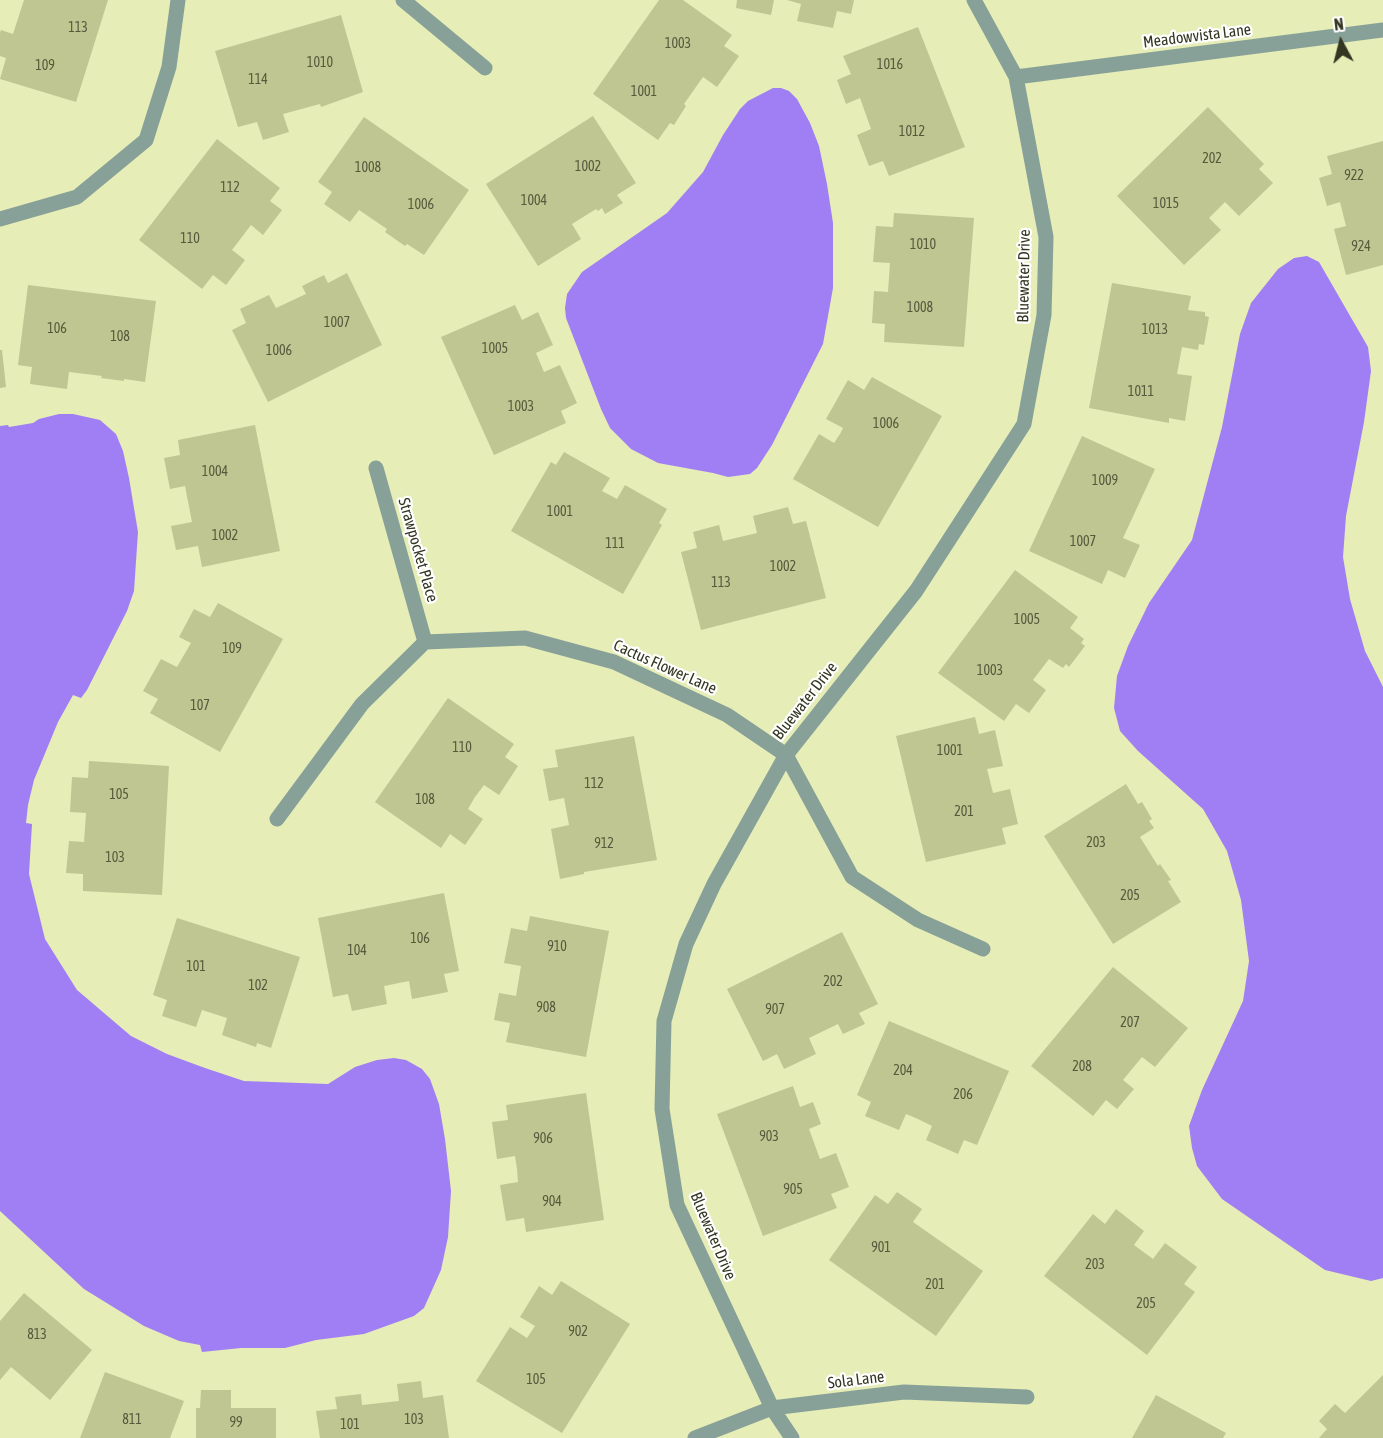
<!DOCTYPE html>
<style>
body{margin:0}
#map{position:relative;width:1383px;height:1438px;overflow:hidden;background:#e6edb7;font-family:"Asap Condensed",sans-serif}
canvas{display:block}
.north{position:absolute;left:1311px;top:12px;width:60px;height:60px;-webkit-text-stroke:4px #fff;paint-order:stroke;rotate:353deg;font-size:16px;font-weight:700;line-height:24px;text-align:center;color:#333621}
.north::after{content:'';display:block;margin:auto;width:21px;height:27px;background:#333621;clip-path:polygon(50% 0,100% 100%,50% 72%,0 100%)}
</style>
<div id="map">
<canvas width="1383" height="1438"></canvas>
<div class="north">N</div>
</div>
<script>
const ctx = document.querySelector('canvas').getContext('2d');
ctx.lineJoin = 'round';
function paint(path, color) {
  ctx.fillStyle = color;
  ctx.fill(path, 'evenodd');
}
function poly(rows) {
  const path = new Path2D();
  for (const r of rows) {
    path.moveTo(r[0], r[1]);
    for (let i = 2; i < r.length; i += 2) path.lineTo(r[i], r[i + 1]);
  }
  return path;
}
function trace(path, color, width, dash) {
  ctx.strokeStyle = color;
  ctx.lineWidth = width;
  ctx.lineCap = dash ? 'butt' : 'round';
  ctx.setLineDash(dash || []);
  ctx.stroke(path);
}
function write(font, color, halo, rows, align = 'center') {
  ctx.font = font + ' "Asap Condensed",sans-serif';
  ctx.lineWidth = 4.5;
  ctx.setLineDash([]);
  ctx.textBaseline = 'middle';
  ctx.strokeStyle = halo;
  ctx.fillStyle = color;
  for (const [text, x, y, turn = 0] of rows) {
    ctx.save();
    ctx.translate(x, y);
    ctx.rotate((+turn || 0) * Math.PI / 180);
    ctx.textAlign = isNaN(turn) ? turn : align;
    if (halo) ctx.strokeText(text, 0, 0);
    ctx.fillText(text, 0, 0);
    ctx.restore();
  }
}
const water = poly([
 [773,88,781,88,789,91,797,99,810,123,819,146,827,184,833,223,833,288,823,344,772,445,757,468,750,474,728,477,713,473,658,463,631,449,610,428,601,409,566,318,565,308,567,294,582,272,667,213,703,172,723,135,740,109,748,101],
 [1307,256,1319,262,1368,347,1371,371,1364,422,1346,516,1343,557,1350,599,1365,651,1383,687,1383,1278,1371,1281,1325,1270,1222,1199,1197,1166,1192,1148,1189,1126,1202,1090,1243,1001,1249,961,1241,900,1227,851,1203,809,1138,751,1120,731,1114,708,1117,676,1128,646,1149,603,1192,540,1222,427,1240,334,1251,303,1278,269,1294,258],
 [59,414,73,414,100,420,116,434,123,451,129,478,138,532,134,591,127,611,87,690,81,698,73,695,58,722,34,780,28,805,26,823,32,824,29,874,45,939,77,990,131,1036,167,1054,205,1068,244,1081,328,1084,355,1067,377,1060,394,1058,406,1060,422,1069,430,1079,439,1104,445,1139,451,1191,448,1237,441,1270,424,1308,414,1316,364,1334,316,1340,285,1348,241,1348,202,1352,200,1345,179,1341,144,1326,84,1289,0,1211,0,426,8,425,9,427,33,423,39,419]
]);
const building = poly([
 [24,0,108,0,76,102,0,79,6,58,0,56,0,33,1,30,13,34],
 [659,0,683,0,732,35,724,46,739,56,717,87,703,77,684,104,686,106,674,125,670,123,658,140,593,94],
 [737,0,774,0,771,15,736,8],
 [787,0,854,0,851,14,837,11,833,28,797,21,801,4],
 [341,15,363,92,321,107,320,104,283,114,289,132,263,140,257,122,238,127,215,51],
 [918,27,965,147,889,176,883,161,869,166,857,135,871,129,860,98,846,104,837,80,851,74,843,56],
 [1208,107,1264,164,1259,169,1273,183,1239,216,1225,202,1209,218,1221,230,1184,265,1117,196],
 [593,116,636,183,617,195,623,203,605,214,602,208,598,211,596,209,572,224,581,239,538,266,486,184],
 [364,117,469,190,424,255,407,244,405,246,385,232,387,229,359,210,350,222,324,204,332,192,318,182],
 [217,139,280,188,270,201,282,210,263,235,251,225,232,250,245,260,226,285,213,275,202,289,139,240],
 [1383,141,1383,265,1346,275,1334,229,1346,226,1340,202,1327,206,1319,178,1332,174,1327,156],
 [894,213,974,218,964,347,884,342,885,324,872,323,874,291,888,292,890,263,873,262,876,226,893,227],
 [347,273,382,345,268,402,232,330,246,323,240,309,269,295,276,308,306,294,302,286,324,275,328,283],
 [1112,283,1191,296,1188,310,1205,312,1205,316,1209,317,1204,345,1199,344,1198,350,1182,347,1177,374,1192,376,1185,421,1169,418,1169,423,1089,408],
 [28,285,156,301,145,382,124,379,124,381,101,378,102,376,69,372,67,389,30,384,32,367,18,365],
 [515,305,522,320,538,312,553,345,536,353,544,372,560,365,577,403,561,411,566,423,494,455,441,337],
 [0,350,2,350,6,387,0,388],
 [872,377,942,416,878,527,793,479,819,434,834,443,840,434,843,428,826,419,848,380,864,390],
 [255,425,280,551,202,567,198,546,176,550,171,526,192,522,185,486,170,489,164,458,180,455,178,440],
 [1082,436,1155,469,1123,538,1140,545,1125,578,1108,570,1102,584,1029,551],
 [564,452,610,478,602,491,617,499,625,485,667,509,659,523,662,525,623,594,511,531,551,462,556,465],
 [788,507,793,524,806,521,826,598,701,630,681,552,697,548,693,532,719,525,723,541,757,533,753,516],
 [1015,570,1078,617,1070,628,1084,639,1081,643,1085,646,1069,667,1066,664,1063,668,1049,659,1033,680,1046,690,1029,713,1016,704,1004,721,938,673],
 [218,603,283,639,220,752,150,713,158,699,143,691,161,659,177,667,191,643,179,637,194,609,210,617],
 [448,698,514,744,505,757,518,766,499,795,484,785,475,797,468,809,483,819,465,845,450,834,441,848,375,802],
 [975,717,979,734,995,730,1003,766,987,769,993,793,1010,789,1018,824,1002,828,1006,844,926,862,896,736],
 [634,736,657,860,584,872,584,874,560,879,551,829,569,825,564,798,549,801,543,769,558,767,555,750],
 [89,761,169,766,162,895,83,891,83,874,66,873,69,841,84,842,85,828,86,813,70,812,72,777,88,778],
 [1126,784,1138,804,1142,802,1152,819,1149,821,1154,828,1140,837,1158,866,1160,864,1171,880,1168,881,1181,902,1113,944,1044,836],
 [444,893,459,971,444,974,448,992,412,999,409,981,384,986,387,1004,352,1011,348,994,333,997,318,918],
 [530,916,609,931,586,1057,506,1042,510,1023,494,1020,499,993,516,996,521,966,504,963,511,928,527,931],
 [177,918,300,957,271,1048,257,1043,256,1047,222,1035,227,1018,202,1010,196,1027,162,1016,167,1000,153,995],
 [842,932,878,1004,859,1013,865,1024,843,1034,838,1024,809,1038,816,1054,784,1069,777,1054,763,1061,727,989],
 [1113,967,1188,1028,1155,1067,1142,1057,1123,1080,1134,1089,1117,1109,1106,1100,1093,1116,1031,1066],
 [889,1021,1009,1071,977,1145,964,1140,958,1154,926,1140,932,1126,918,1119,906,1114,899,1130,865,1116,871,1102,857,1095],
 [793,1086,800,1107,813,1102,821,1124,809,1129,820,1159,836,1153,849,1187,831,1194,837,1208,763,1236,717,1114],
 [586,1093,604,1220,526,1232,524,1218,506,1221,500,1185,518,1182,517,1169,515,1156,497,1159,492,1122,508,1120,506,1105],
 [897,1192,922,1209,913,1222,983,1271,936,1336,829,1260,875,1195,888,1204],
 [1116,1209,1144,1231,1134,1245,1153,1259,1165,1243,1197,1267,1184,1284,1195,1292,1147,1355,1044,1276,1093,1214,1105,1224],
 [561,1281,630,1324,562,1433,476,1381,510,1327,527,1338,535,1326,520,1317,539,1286,552,1295],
 [24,1293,92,1350,50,1400,11,1367,0,1380,0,1321],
 [105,1372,184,1401,170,1438,80,1438],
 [1383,1375,1383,1438,1319,1438,1327,1429,1319,1421,1335,1404,1345,1413],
 [421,1381,423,1398,443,1395,449,1438,320,1438,316,1411,337,1409,335,1397,361,1394,362,1405,399,1401,397,1384],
 [201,1390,231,1390,231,1408,276,1408,276,1438,196,1438,196,1408,200,1408],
 [1156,1395,1226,1433,1223,1438,1132,1438]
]);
const street = poly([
 [403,0,485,68],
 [1016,77,1383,30],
 [0,219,77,197,146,140,169,67,178,0],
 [376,468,425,642],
 [277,819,362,704,425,642,525,638,614,662,727,715,786,755,852,877,918,920,983,949],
 [695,1438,772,1408,904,1392,1027,1397],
 [792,1438,772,1408,677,1205,662,1109,664,1021,686,944,714,884,786,755,916,591,1024,424,1044,315,1046,237,1016,77,974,0]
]);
const numberNames = [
 ["113",78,28],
 ["1003",678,44],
 ["1010",320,63],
 ["1016",890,65],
 ["109",45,66],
 ["114",258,80],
 ["1001",644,92],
 ["1012",912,132],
 ["202",1212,159],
 ["1002",588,167],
 ["1008",368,168],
 ["922",1354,176],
 ["112",230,188],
 ["1004",534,201],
 ["1015",1166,204],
 ["1006",421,205],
 ["110",190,239],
 ["1010",923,245],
 ["924",1361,247],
 ["1008",920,308],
 ["1007",337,323],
 ["106",57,329],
 ["1013",1155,330],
 ["108",120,337],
 ["1005",495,349],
 ["1006",279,351],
 ["1011",1141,392],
 ["1003",521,407],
 ["1006",886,424],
 ["1004",215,472],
 ["1009",1105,481],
 ["1001",560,512],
 ["1002",225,536],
 ["1007",1083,542],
 ["111",615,544],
 ["1002",783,567],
 ["113",721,583],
 ["1005",1027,620],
 ["109",232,649],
 ["1003",990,671],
 ["107",200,706],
 ["110",462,748],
 ["1001",950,751],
 ["112",594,784],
 ["105",119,795],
 ["108",425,800],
 ["201",964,812],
 ["203",1096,843],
 ["912",604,844],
 ["103",115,858],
 ["205",1130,896],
 ["106",420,939],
 ["910",557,947],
 ["104",357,951],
 ["101",196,967],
 ["202",833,982],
 ["102",258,986],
 ["908",546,1008],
 ["907",775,1010],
 ["207",1130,1023],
 ["208",1082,1067],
 ["204",903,1071],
 ["206",963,1095],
 ["903",769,1137],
 ["906",543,1139],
 ["905",793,1190],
 ["904",552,1202],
 ["901",881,1248],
 ["203",1095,1265],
 ["201",935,1285],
 ["205",1146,1304],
 ["902",578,1332],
 ["813",37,1335],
 ["105",536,1380],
 ["811",132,1420],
 ["103",414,1420],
 ["99",236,1423],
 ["101",350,1425]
];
const streetNames = [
 ["Meadowvista Lane",1197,36,-7],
 ["Bluewater Drive",1024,276,-89],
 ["Strawpocket Place",418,550,74],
 ["Cactus Flower Lane",665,667,24],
 ["Bluewater Drive",805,701,-52],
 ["Bluewater Drive",713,1236,67],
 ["Sola Lane",856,1380,-7]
];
paint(water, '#a07ff4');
paint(building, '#bfc691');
trace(street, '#87a198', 15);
write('14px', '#565a3d', null, numberNames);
write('16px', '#333621', '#fff', streetNames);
</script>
